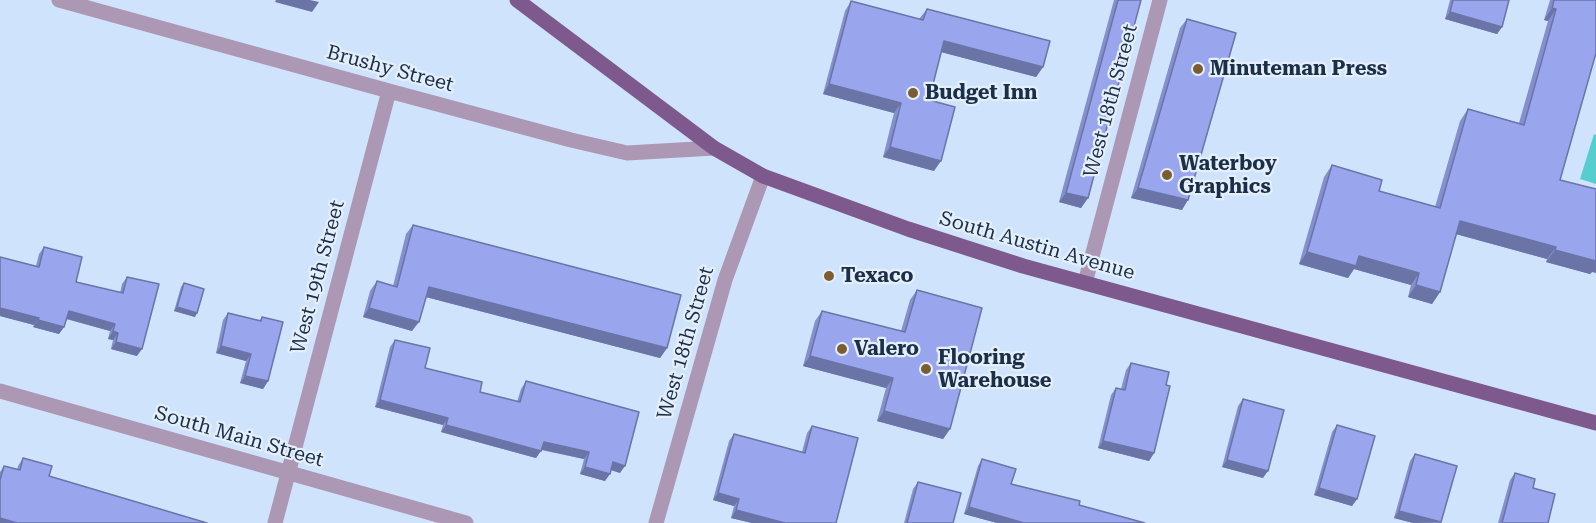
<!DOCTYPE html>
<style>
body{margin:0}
canvas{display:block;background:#cfe3fd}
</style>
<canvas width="1596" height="523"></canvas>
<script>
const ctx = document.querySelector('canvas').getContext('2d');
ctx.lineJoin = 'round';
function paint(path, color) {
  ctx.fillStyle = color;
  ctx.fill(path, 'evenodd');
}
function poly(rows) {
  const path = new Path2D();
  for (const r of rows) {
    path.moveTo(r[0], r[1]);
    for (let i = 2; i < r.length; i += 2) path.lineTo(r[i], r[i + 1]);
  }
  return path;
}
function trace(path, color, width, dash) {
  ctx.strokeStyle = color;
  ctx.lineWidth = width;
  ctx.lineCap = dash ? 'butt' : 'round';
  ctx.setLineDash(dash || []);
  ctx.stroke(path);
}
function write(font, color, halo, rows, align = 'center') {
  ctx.font = font + ' "Roboto Serif",serif';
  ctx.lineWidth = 4.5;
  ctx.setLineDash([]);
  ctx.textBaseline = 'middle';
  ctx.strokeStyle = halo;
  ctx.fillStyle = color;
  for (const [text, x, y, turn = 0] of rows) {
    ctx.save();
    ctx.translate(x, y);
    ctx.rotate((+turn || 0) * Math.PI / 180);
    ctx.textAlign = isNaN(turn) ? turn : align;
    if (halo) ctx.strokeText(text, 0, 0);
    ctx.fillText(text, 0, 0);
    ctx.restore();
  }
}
const water = poly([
 [1594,134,1596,135,1596,184,1580,179]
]);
const minor = poly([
 [59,0,389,91,571,140,627,153,714,148],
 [1085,283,1160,0],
 [0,391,466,523],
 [275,523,389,91],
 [656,523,725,280,763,176]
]);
const major = poly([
 [517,0,714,148,763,176,908,229,1023,266,1596,423]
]);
const wall = poly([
 [1114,0,1141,0,1088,198,1081,208,1059,202],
 [1450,0,1509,0,1502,27,1497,34,1445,19],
 [1550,0,1596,0,1560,180,1592,272,1590,274,1546,262,1547,259,1456,234,1440,292,1432,304,1408,297,1411,285,1354,269,1348,278,1299,264,1324,177,1332,165,1379,191,1435,207,1460,121,1468,109,1519,123,1548,21,1544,20],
 [851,1,919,19,927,9,1043,67,1036,77,941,52,929,100,934,171,883,157,894,113,823,94,845,11],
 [1187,19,1182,210,1131,198,1180,28],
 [413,225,667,348,660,358,426,297,412,331,363,317,370,291,377,281,393,286,406,234],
 [44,247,76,282,120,293,122,284,127,277,137,356,111,349,113,340,108,339,110,331,66,319,64,327,59,334,33,327,34,325,0,316,0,257,36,266,39,254],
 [184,283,195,317,174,311,181,287],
 [917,290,950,429,943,439,877,421,886,388,803,366,815,321,822,311,901,331,910,300],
 [228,313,259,321,262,317,268,381,263,389,240,383,246,361,216,353,223,320],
 [395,340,425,368,480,392,517,402,521,389,526,381,620,473,611,470,605,481,580,474,584,459,541,450,536,458,441,432,443,425,375,407,390,347],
 [1131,363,1154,453,1149,461,1098,448,1111,395,1116,388,1121,389,1126,370],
 [1243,399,1263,478,1222,467,1238,406],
 [1337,425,1357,499,1352,506,1314,495,1332,432],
 [812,426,836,523,752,523,731,518,734,506,713,500,729,441,734,434,802,452,807,433],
 [1415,454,1457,466,1441,523,1413,523,1394,518,1410,461],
 [23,458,52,466,0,523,0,472,4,466,17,470,18,466],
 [982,459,1011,484,1079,505,1145,523,997,523,964,514,978,466],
 [1515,473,1548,523,1498,523,1510,480],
 [918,482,953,523,904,523,913,489]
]);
const shadedWall = poly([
 [276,0,310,0,319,2,312,12,275,2],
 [1552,8,1556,9,1548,21,1544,20],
 [1450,12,1502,27,1497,34,1445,19],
 [944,41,1043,67,1036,77,937,51],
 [829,84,901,103,894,113,823,94],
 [890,147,941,161,934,171,883,157],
 [1138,188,1188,200,1182,210,1131,198],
 [1066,193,1088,198,1081,208,1059,202],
 [1460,221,1556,247,1547,259,1452,233],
 [1555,250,1596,261,1596,273,1592,272,1590,274,1546,262],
 [1307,252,1359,256,1419,273,1411,285,1354,269,1348,278,1299,264],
 [1416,285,1440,292,1432,304,1408,297],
 [429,287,667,348,660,358,422,296],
 [177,307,197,313,195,317,174,311],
 [0,308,39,318,34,325,0,316],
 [369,308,419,322,412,331,363,317],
 [69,311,115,324,110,331,64,318],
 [38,320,64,327,59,334,33,327],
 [113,331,118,333,113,340,108,339],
 [116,342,142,349,137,356,111,349],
 [221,346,251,354,246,361,216,353],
 [810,356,893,378,886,388,803,366],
 [245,376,268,381,263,389,240,383],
 [380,400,448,418,443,425,375,407],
 [884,411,950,429,943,439,877,421],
 [446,425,541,451,536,458,441,432],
 [1103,441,1154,453,1149,461,1098,448],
 [544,442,589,452,584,459,539,449],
 [1227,460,1268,471,1263,478,1222,467],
 [613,462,625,466,620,473,608,469],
 [585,467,610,474,605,481,580,474],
 [1319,488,1357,499,1352,506,1314,495],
 [718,493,739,499,734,506,713,500],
 [969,507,1024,523,997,523,964,514],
 [736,510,785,523,752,523,731,518],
 [1399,511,1441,522,1413,523,1394,518],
 [0,518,17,523,0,523]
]);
const building = poly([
 [1118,0,1141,0,1088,198,1066,193,1118,0],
 [1453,0,1509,0,1502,27,1450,12,1453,0],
 [1554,0,1596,0,1596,53,1560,180,1596,189,1596,261,1555,250,1556,247,1460,221,1440,292,1416,285,1419,273,1359,256,1356,266,1307,252,1332,165,1382,180,1379,191,1440,208,1468,109,1524,125,1556,9,1552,8,1554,0],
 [851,1,923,20,927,9,1050,41,1043,67,944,41,929,100,955,107,941,161,890,147,901,103,829,84,851,1],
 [1187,19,1236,33,1188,200,1138,188,1187,19],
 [413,225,681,295,667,348,429,287,419,322,369,308,377,281,397,287,413,225],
 [44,247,82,257,76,282,123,293,127,277,159,284,142,349,116,342,118,333,113,331,115,324,69,311,64,327,38,320,39,318,0,308,0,257,39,267,44,247],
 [184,283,204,289,197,313,177,307,184,283],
 [917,290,982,308,950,429,884,411,893,378,810,356,822,311,905,332,917,290],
 [228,313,261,321,262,317,283,322,268,381,245,376,251,354,221,346,228,313],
 [395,340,430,348,425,368,482,382,480,392,520,402,526,381,639,412,625,466,613,462,610,474,585,467,589,452,544,442,541,451,446,425,448,418,380,400,395,340],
 [1131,363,1169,372,1166,385,1170,386,1154,453,1103,441,1116,388,1125,390,1131,363],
 [1243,399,1284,410,1268,471,1227,460,1243,399],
 [1337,425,1375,436,1357,499,1319,488,1337,425],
 [812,426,858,438,836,523,785,523,736,510,739,499,718,493,734,434,805,453,812,426],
 [1415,454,1457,466,1441,522,1399,511,1415,454],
 [23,458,52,466,49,476,207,523,17,523,0,518,0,480,4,466,20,470,23,458],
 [982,459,1016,469,1011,484,1080,501,1079,505,1145,523,1024,523,969,507,982,459],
 [1515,473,1535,479,1533,488,1555,494,1548,523,1502,523,1515,473],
 [918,482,961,493,953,523,907,523,918,482]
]);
const markers = [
 [1198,69,6,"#7b5d31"],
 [913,93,6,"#7b5d31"],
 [1167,175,6,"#7b5d31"],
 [829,276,6,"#7b5d31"],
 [842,349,6,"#7b5d31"],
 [926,369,6,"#7b5d31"]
];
const streetNames = [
 ["Brushy Street",390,69,15],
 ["West 18th Street",1111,101,-75],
 ["South Austin Avenue",1037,246,16],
 ["West 19th Street",318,277,-75],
 ["West 18th Street",686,343,-74],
 ["South Main Street",239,437,16]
];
const poiNames = [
 ["Minuteman Press",1210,69],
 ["Budget Inn",925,93],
 ["Waterboy",1179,164],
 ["Graphics",1179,187],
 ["Texaco",841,276],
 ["Valero",854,349],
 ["Flooring",938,358],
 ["Warehouse",938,381]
];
paint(water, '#56cecf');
trace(minor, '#ac97b4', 15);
trace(major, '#7e598d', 15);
paint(wall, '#848fcd');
paint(shadedWall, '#6b74a7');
paint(building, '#99a6ee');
trace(building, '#6b74a7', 1.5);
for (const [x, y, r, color] of markers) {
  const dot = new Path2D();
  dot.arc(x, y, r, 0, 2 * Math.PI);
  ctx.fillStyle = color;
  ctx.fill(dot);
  trace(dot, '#e5effc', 2);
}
write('20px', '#1c2f48', '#e5effc', streetNames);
write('bold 20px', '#1c2f48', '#e5effc', poiNames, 'left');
</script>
